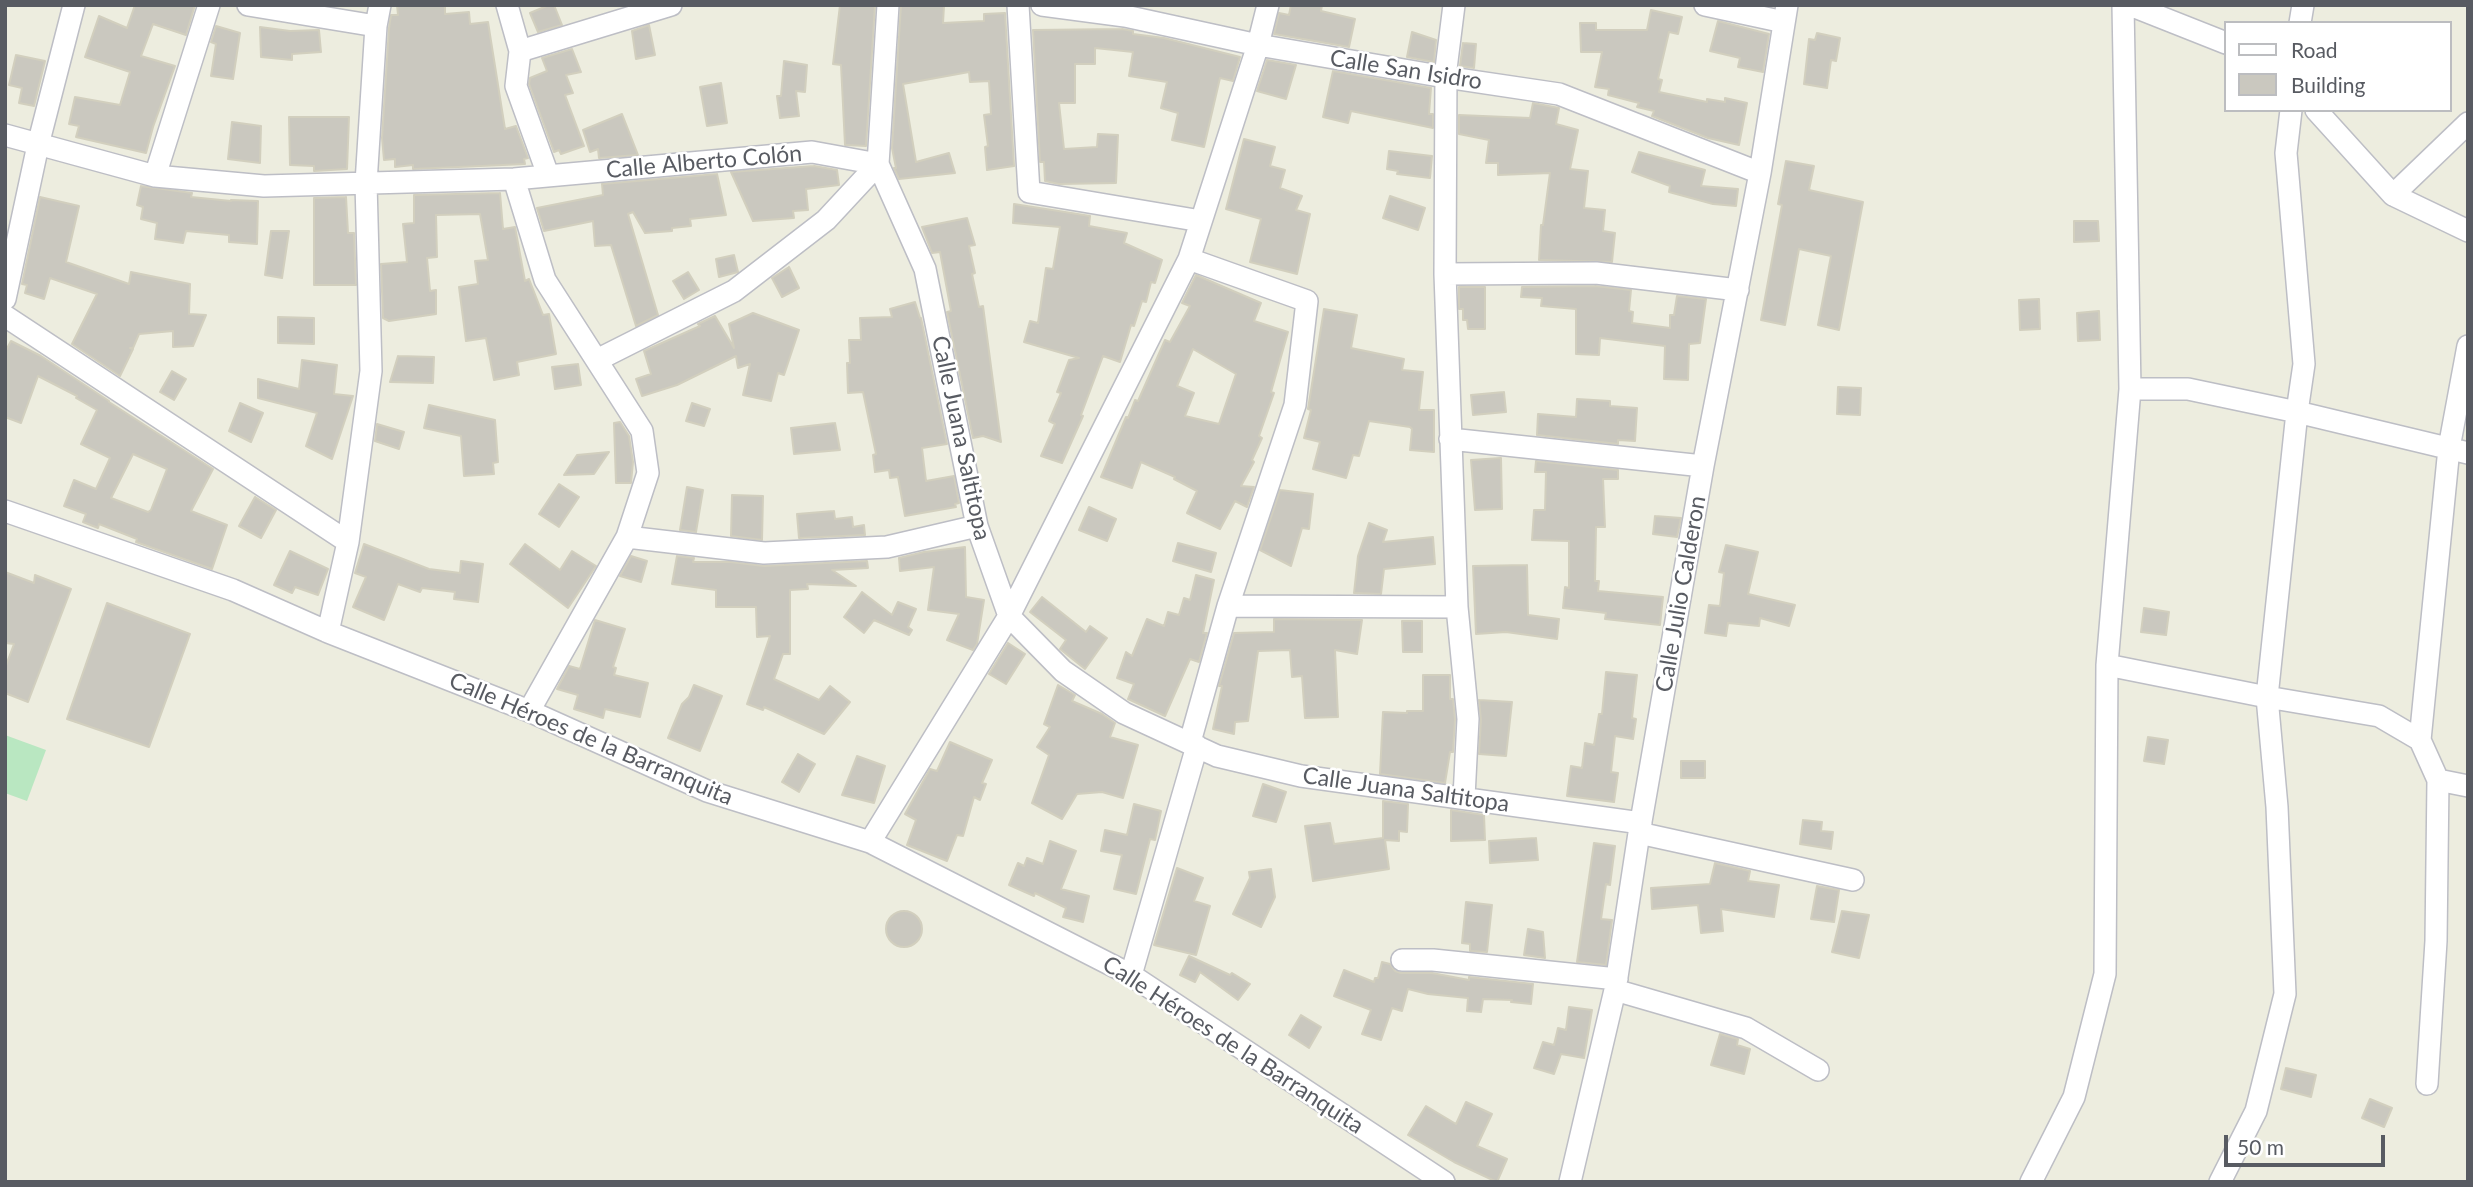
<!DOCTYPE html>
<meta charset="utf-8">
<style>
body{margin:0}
#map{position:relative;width:2473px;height:1187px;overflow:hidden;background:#ededdf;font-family:Lato,sans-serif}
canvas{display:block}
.frame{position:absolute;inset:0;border:7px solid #585b62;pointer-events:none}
.legend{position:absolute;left:2224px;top:21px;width:228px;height:91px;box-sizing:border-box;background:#fff;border:2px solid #bcbdc0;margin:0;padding:9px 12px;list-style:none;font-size:21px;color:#585b62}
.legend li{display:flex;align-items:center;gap:14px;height:35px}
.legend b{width:35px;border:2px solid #bcbdc0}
.scale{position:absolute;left:2224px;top:1135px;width:161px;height:32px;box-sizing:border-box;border:4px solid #585b62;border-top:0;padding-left:9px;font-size:21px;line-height:24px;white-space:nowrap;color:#585b62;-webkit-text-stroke:5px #fff;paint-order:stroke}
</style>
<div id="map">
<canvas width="2473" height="1187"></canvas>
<div class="frame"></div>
<ul class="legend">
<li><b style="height:9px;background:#fff"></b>Road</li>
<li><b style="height:19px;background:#cac8bf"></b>Building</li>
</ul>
<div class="scale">50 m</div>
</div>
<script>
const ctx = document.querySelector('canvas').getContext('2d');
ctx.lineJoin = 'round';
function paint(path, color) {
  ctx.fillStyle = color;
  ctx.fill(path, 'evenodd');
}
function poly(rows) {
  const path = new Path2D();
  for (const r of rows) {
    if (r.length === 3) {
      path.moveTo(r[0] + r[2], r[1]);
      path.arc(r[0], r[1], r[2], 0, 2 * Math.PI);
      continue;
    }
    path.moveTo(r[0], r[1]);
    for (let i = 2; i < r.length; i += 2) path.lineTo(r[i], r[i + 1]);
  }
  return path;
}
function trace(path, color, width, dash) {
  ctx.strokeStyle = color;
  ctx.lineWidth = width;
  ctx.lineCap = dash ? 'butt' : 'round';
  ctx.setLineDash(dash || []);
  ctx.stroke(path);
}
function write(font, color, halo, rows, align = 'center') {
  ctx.font = font + ' Lato,sans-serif';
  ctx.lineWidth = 5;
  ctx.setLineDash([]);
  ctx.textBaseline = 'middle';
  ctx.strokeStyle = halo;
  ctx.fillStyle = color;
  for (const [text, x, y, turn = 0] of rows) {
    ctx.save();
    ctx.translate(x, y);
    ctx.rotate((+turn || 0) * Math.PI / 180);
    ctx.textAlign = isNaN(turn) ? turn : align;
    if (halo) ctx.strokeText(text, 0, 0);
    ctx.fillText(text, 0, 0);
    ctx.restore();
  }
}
const green = poly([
 [5,735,46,750,27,801,5,793]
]);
const building = poly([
 [135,5,195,5,186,35,153,24,141,56,175,66,153,127,146,153,76,137,79,126,69,124,75,97,120,105,130,72,85,57,99,16,127,28,135,5],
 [397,5,445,5,445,14,469,12,470,24,488,22,505,129,516,126,528,158,524,159,525,164,413,169,413,165,395,167,395,159,384,160,382,138,389,28,391,15,398,15,397,5],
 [549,5,554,5,562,25,538,32,530,13,549,5],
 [840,5,875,5,866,146,845,145,841,65,833,64,840,5],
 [901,5,944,6,943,23,984,21,984,14,1005,13,1014,166,987,170,985,147,988,146,984,115,991,114,989,81,970,82,969,72,903,84,916,162,949,153,955,173,899,179,894,168,896,168,892,148,901,5],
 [1291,5,1322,5,1321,11,1355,19,1349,47,1274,34,1279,13,1289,15,1291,5],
 [1651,10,1682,17,1678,34,1669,32,1658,79,1662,80,1659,92,1707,102,1707,99,1725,102,1725,98,1747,103,1739,145,1708,138,1652,116,1654,111,1637,107,1639,103,1608,95,1609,89,1595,87,1602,52,1581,52,1580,23,1596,23,1596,30,1647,30,1651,10],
 [1718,21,1769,34,1763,72,1738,67,1740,58,1710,51,1718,21],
 [649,25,655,55,636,59,632,31,649,25],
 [216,26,240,33,233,79,211,76,216,44,211,42,216,26],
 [260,27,290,31,319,30,321,52,292,54,292,60,261,57,260,27],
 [1122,29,1133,31,1133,34,1164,38,1240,57,1233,81,1220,78,1204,147,1172,140,1178,113,1161,108,1167,82,1129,76,1133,52,1095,48,1095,64,1075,64,1075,103,1059,103,1064,149,1097,147,1098,134,1118,135,1116,183,1059,184,1045,181,1044,162,1040,162,1033,30,1122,29],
 [1412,32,1436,40,1434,62,1407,57,1412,32],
 [1817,33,1840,38,1836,61,1831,60,1827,88,1804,84,1809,39,1815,40,1817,33],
 [1463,43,1476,44,1474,68,1460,66,1463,43],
 [572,49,581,72,566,75,573,93,565,95,584,146,561,154,559,150,554,152,529,84,530,78,547,71,542,58,572,49],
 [16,55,45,61,34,106,19,103,22,88,9,85,16,55],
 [1267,60,1296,65,1286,99,1257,91,1267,60],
 [784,61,807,65,805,92,796,91,799,116,780,118,777,96,781,96,784,61],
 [1333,71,1431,88,1429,114,1433,114,1433,128,1351,111,1348,123,1323,117,1333,71],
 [721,83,727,123,707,126,700,87,721,83],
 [1533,103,1559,108,1556,124,1578,130,1570,169,1588,171,1584,208,1605,210,1603,231,1615,233,1612,262,1539,260,1541,225,1543,225,1550,173,1498,175,1498,163,1486,163,1489,140,1459,134,1459,115,1530,118,1533,103],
 [622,114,638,155,599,158,598,149,590,152,583,130,622,114],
 [289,117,349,117,347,169,314,171,314,166,290,165,289,117],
 [232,122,261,126,260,163,228,159,232,122],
 [1244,139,1275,147,1270,166,1285,170,1280,188,1302,196,1296,210,1310,214,1297,274,1250,262,1261,219,1226,209,1244,139],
 [1389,151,1432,156,1430,178,1397,174,1398,171,1387,169,1389,151],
 [1639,152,1705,170,1701,186,1738,189,1736,206,1713,204,1669,192,1670,186,1632,172,1639,152],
 [1786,161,1814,166,1809,190,1863,202,1839,330,1818,325,1831,256,1799,249,1785,325,1761,320,1782,205,1778,204,1786,161],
 [814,166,837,170,839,185,806,189,808,210,793,211,794,218,753,221,731,172,814,166],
 [717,174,726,215,690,219,691,226,672,228,672,231,645,233,633,212,628,214,658,315,636,326,611,245,595,246,593,221,544,231,537,208,603,195,602,184,717,174],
 [141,186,192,193,191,197,231,201,231,200,258,201,257,244,229,242,229,235,186,231,183,243,155,239,157,223,141,219,143,207,137,205,141,186],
 [500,193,503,229,515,227,525,281,529,279,543,315,549,314,556,354,517,362,519,375,494,380,486,338,466,341,459,287,478,284,475,261,488,260,480,214,436,215,437,257,427,258,430,291,436,290,436,314,389,321,383,318,381,264,407,262,403,224,414,223,414,195,500,193],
 [1390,196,1425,208,1418,230,1383,218,1390,196],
 [40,197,79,206,66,262,129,284,131,272,190,284,189,314,206,315,193,346,173,347,173,331,139,334,133,348,130,348,133,349,120,376,72,344,97,294,50,278,44,299,25,293,27,285,22,284,40,197],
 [346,197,348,233,354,233,356,285,314,285,314,198,346,197],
 [1014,204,1090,216,1089,226,1127,233,1124,243,1162,260,1155,283,1151,282,1146,302,1142,301,1134,326,1131,325,1120,362,1103,356,1081,415,1083,416,1062,463,1041,456,1055,424,1049,421,1061,393,1057,392,1069,360,1079,358,1024,342,1030,321,1038,323,1046,268,1053,269,1060,227,1013,223,1014,204],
 [967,218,975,245,969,246,975,273,972,274,979,307,983,306,1001,442,983,436,973,438,947,312,951,311,940,252,932,253,922,227,967,218],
 [2074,221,2098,221,2099,241,2074,242,2074,221],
 [271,231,289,231,282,278,265,275,271,231],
 [734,255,738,272,719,277,716,259,734,255],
 [789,267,799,288,782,297,772,278,789,267],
 [688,272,699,290,684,299,673,281,688,272],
 [1196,275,1261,303,1254,321,1288,332,1271,392,1274,393,1259,436,1262,438,1252,460,1254,462,1241,486,1254,487,1247,507,1235,501,1220,529,1187,513,1197,491,1174,479,1175,477,1141,462,1132,488,1101,477,1126,417,1128,418,1135,400,1138,401,1165,340,1170,342,1190,306,1182,303,1196,275],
 [1193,349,1236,374,1219,424,1185,416,1194,393,1177,386,1193,349],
 [1595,286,1631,290,1629,311,1633,312,1632,323,1670,328,1670,315,1674,315,1677,296,1706,299,1700,343,1689,344,1688,380,1664,379,1665,346,1600,338,1599,355,1576,354,1576,309,1541,306,1542,298,1521,297,1522,287,1595,286],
 [1459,287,1485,287,1485,329,1468,329,1467,320,1463,320,1463,309,1459,309,1459,287],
 [2039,299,2040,329,2020,330,2019,300,2039,299],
 [915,302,920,318,921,318,947,444,922,448,926,481,954,476,959,503,955,504,956,507,905,516,898,477,890,478,889,470,875,472,873,455,876,454,863,392,848,393,847,363,850,363,849,340,861,340,860,318,892,317,890,309,915,302],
 [1324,309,1357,315,1351,348,1404,359,1402,370,1423,372,1419,410,1434,410,1434,452,1410,450,1412,429,1410,427,1369,421,1359,456,1353,455,1346,478,1313,469,1320,442,1304,438,1311,410,1308,409,1324,309],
 [2099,311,2100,340,2078,341,2077,313,2099,311],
 [753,313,799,330,784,375,778,373,771,401,743,395,750,364,738,368,736,356,677,385,642,396,636,379,651,374,644,351,700,326,698,324,715,316,734,348,729,324,753,313],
 [278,317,314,318,314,344,278,343,278,317],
 [11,341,41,356,109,401,109,402,213,469,191,511,227,525,212,569,136,542,137,539,99,524,98,528,83,522,86,514,64,506,74,480,96,489,110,458,81,444,97,410,76,398,77,396,38,376,21,423,5,417,5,352,11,341],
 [133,454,167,469,151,510,148,512,111,498,133,454],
 [398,356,434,357,433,383,390,382,398,356],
 [302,360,337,365,334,394,353,396,332,459,306,446,317,413,258,398,258,379,299,389,302,360],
 [578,364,581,385,555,389,552,367,578,364],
 [172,371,186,379,174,400,160,392,172,371],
 [1838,387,1861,388,1860,415,1837,414,1838,387],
 [1504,392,1506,412,1473,415,1471,395,1504,392],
 [1577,399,1610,401,1610,406,1637,408,1635,441,1618,440,1618,444,1537,435,1538,414,1576,417,1577,399],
 [240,403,263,413,251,442,229,431,240,403],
 [692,403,710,409,704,426,686,421,692,403],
 [429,405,495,420,498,462,493,463,494,474,464,476,461,436,424,428,429,405],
 [620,422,629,436,633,462,631,483,616,483,614,423,620,422],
 [835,423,840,450,794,454,791,428,835,423],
 [377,424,404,432,399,449,375,441,377,424],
 [609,452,594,474,564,475,577,455,609,452],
 [1501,458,1502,509,1475,510,1471,460,1501,458],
 [1536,461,1618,470,1618,479,1603,479,1605,527,1596,527,1595,581,1599,581,1598,591,1663,597,1660,625,1605,619,1606,613,1563,608,1565,587,1569,588,1569,541,1532,540,1534,510,1545,510,1546,472,1535,472,1536,461],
 [559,484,579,497,559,527,539,514,559,484],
 [687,487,703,490,696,532,680,530,687,487],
 [1280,490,1313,494,1309,529,1302,528,1291,566,1260,550,1280,490],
 [732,495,763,496,762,540,731,536,732,495],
 [255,497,276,510,261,538,239,526,255,497],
 [1089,507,1116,519,1107,541,1079,530,1089,507],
 [834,511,835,519,852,517,853,527,864,525,865,535,799,538,797,514,834,511],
 [1655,516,1681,518,1677,537,1653,534,1655,516],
 [1369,523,1387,530,1383,542,1433,537,1435,564,1384,569,1381,594,1354,593,1358,556,1369,523],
 [1178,543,1216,553,1211,572,1173,561,1178,543],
 [364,544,429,569,460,573,461,561,483,564,478,602,454,599,455,592,422,588,420,592,398,584,384,620,353,607,366,577,355,573,364,544],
 [525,544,560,570,572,551,596,566,568,608,510,564,525,544],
 [1726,545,1758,552,1748,594,1795,605,1789,626,1760,618,1759,626,1728,623,1726,636,1705,633,1709,605,1720,606,1724,573,1719,572,1726,545],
 [965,547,966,597,984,600,977,644,973,650,947,640,959,614,928,610,934,567,900,571,899,558,924,552,965,547],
 [290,551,328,569,318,595,295,587,292,593,274,585,290,551],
 [631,556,647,561,641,582,620,576,631,556],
 [677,556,694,558,693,562,731,562,764,566,867,561,868,568,832,570,856,586,807,584,808,589,790,590,790,654,783,654,774,679,819,700,830,686,850,702,824,734,764,707,763,710,747,704,770,636,757,637,756,607,716,607,716,590,672,584,677,556],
 [1527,565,1528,615,1559,619,1557,639,1506,632,1476,634,1473,566,1527,565],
 [5,572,34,583,35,575,71,589,28,702,5,693,5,668,14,644,5,643,5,572],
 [1196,575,1214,580,1203,633,1207,633,1199,662,1190,659,1165,716,1128,699,1134,684,1117,678,1126,652,1132,656,1147,619,1164,626,1168,612,1179,615,1184,598,1190,600,1196,575],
 [862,592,892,615,898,602,916,609,908,627,912,630,909,635,874,620,864,633,844,617,862,592],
 [1042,597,1086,632,1090,626,1107,638,1085,669,1060,649,1066,640,1030,612,1042,597],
 [107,603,190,634,149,747,67,719,107,603],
 [2144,608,2169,612,2166,635,2141,632,2144,608],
 [1274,619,1362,620,1357,654,1335,650,1338,717,1305,718,1302,676,1292,677,1290,650,1258,651,1248,721,1235,722,1234,734,1213,729,1222,686,1219,686,1234,633,1274,632,1274,619],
 [595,620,625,629,613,667,616,668,614,675,648,683,640,717,605,709,603,718,574,709,578,695,557,689,569,666,580,669,595,620],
 [1402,621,1422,621,1422,652,1403,652,1402,621],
 [1008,643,1025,654,1006,684,989,674,1008,643],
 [1606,672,1637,675,1632,718,1636,719,1633,739,1615,736,1611,772,1618,773,1614,802,1567,796,1571,766,1582,768,1585,743,1594,745,1599,714,1602,714,1606,672],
 [1423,675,1450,675,1450,699,1453,699,1455,719,1453,752,1450,752,1445,783,1380,774,1383,712,1407,713,1407,711,1423,711,1423,675],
 [694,685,722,696,700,751,668,738,682,704,689,697,694,685],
 [1058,685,1075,695,1072,701,1102,714,1115,723,1110,737,1138,745,1123,798,1102,792,1077,794,1062,819,1032,803,1049,755,1037,747,1050,727,1044,724,1058,685],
 [1479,700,1512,702,1506,756,1479,754,1481,720,1479,700],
 [2148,737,2168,740,2164,764,2144,761,2148,737],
 [950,742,992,760,982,783,986,784,980,800,974,797,963,836,957,835,947,861,907,845,916,820,905,814,930,769,937,771,950,742],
 [798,754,815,764,799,792,782,782,798,754],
 [857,756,885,766,874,803,842,795,857,756],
 [1681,761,1705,761,1705,778,1681,778,1681,761],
 [1263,784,1286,792,1276,822,1253,816,1263,784],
 [1383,801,1408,804,1407,832,1399,831,1399,841,1385,840,1389,869,1313,881,1305,826,1330,823,1334,844,1383,838,1383,801],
 [1134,804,1161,811,1155,840,1150,839,1136,894,1114,889,1122,855,1101,851,1105,830,1127,835,1134,804],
 [1451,810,1484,815,1485,840,1451,841,1451,810],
 [1803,820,1822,822,1821,831,1833,832,1831,849,1800,844,1803,820],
 [1536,838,1538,860,1490,863,1489,841,1536,838],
 [1050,841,1076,851,1061,889,1089,896,1083,922,1063,917,1066,908,1035,893,1034,896,1009,885,1018,863,1024,866,1027,858,1043,864,1050,841],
 [1594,843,1615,846,1610,885,1606,884,1601,919,1612,920,1606,965,1577,962,1594,843],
 [1715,863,1750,871,1748,881,1779,885,1774,917,1721,909,1723,931,1701,933,1698,905,1652,909,1651,888,1710,884,1715,863],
 [1177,868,1203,878,1194,901,1210,906,1196,955,1154,945,1177,868],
 [1271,869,1275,897,1261,927,1233,914,1250,878,1249,872,1271,869],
 [1817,886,1839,890,1834,922,1811,919,1817,886],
 [1466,902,1492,905,1487,952,1470,951,1470,944,1462,943,1466,902],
 [1842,911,1869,915,1859,958,1832,952,1842,911],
 [904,929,18],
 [1528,929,1543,932,1545,958,1524,955,1528,929],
 [1189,956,1230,975,1232,973,1250,984,1238,1000,1200,972,1195,982,1180,975,1189,956],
 [1382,962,1390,964,1395,971,1401,973,1432,973,1469,980,1469,977,1533,984,1531,1004,1511,1002,1512,1000,1483,999,1481,1012,1467,1011,1468,998,1428,994,1408,989,1402,1011,1392,1008,1381,1040,1362,1034,1371,1010,1334,996,1344,970,1374,982,1375,978,1378,978,1382,962],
 [1569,1007,1592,1010,1584,1058,1561,1054,1554,1074,1534,1068,1543,1042,1554,1045,1558,1028,1566,1030,1569,1007],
 [1301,1015,1321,1027,1309,1048,1289,1035,1301,1015],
 [1720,1034,1738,1039,1737,1045,1750,1049,1744,1074,1711,1065,1720,1034],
 [2286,1068,2316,1075,2311,1097,2281,1089,2286,1068],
 [2370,1099,2392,1108,2384,1127,2362,1118,2370,1099],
 [1466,1102,1492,1114,1477,1146,1507,1159,1497,1182,1454,1162,1408,1135,1426,1106,1456,1124,1466,1102]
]);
const street = poly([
 [248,5,376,26],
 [507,5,520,51,516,86,548,175],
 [888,5,878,164,925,269,977,526,1009,616,1063,671,1124,713,1217,756,1301,776,1641,823],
 [1018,5,1029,192,1201,221],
 [1042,5,1125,16,1258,45,1445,77,1559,94,1760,173],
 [1454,5,1446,69,1445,274,1457,607,1468,719,1464,797],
 [1705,5,1784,22],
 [2130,5,2226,43],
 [2300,23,2303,5],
 [520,51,671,5],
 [2316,110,2393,195,2468,231],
 [5,135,155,176,264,186,514,179,812,152,878,164],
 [155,176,209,5],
 [514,179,545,280,642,431,648,473,627,537,529,711],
 [2393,195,2468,123],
 [1189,259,1307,301,1295,405,1228,606,1190,742],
 [1445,274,1596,273,1738,290],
 [5,299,38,145,74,5],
 [5,316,348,542],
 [597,360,734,291,826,220,878,164],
 [2130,389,2188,389,2297,412,2468,453],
 [1450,439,1703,466],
 [5,511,233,590,328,632,529,711,707,791,870,842,1131,975,1444,1182],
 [627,537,764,553,887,547,977,526],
 [1228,606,1457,607],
 [328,632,348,542,371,371,366,183,376,26,380,5],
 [2107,665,2267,697,2379,716,2420,740],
 [2438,780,2468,786],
 [1639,833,1853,880],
 [870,842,1009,616,1189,259,1258,45,1268,5],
 [1402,960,1433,960,1617,979],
 [1131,975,1197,746],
 [1615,990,1746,1028,1818,1070],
 [2427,1084,2436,941,2438,780,2420,740,2449,448,2468,346],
 [1570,1182,1615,990,1639,833,1703,466,1760,173,1787,5],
 [2031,1182,2074,1097,2105,974,2107,665,2130,389,2123,5],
 [2220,1182,2256,1111,2285,994,2277,807,2267,697,2297,412,2304,364,2286,153,2291,110]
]);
const streetNames = [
 ["Calle San Isidro",1406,70,9],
 ["Calle Alberto Colón",704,162,-5],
 ["Calle Juana Saltitopa",961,438,78],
 ["Calle Julio Calderon",1681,594,-80],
 ["Calle Héroes de la Barranquita",591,739,23],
 ["Calle Juana Saltitopa",1406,790,8],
 ["Calle Héroes de la Barranquita",1233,1045,33]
];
paint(green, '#b9e7c1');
paint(building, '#cac8bf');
trace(building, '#d2cfbe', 2);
trace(street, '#bdbec5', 24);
trace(street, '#fff', 21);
write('23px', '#585b62', '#fff', streetNames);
</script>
